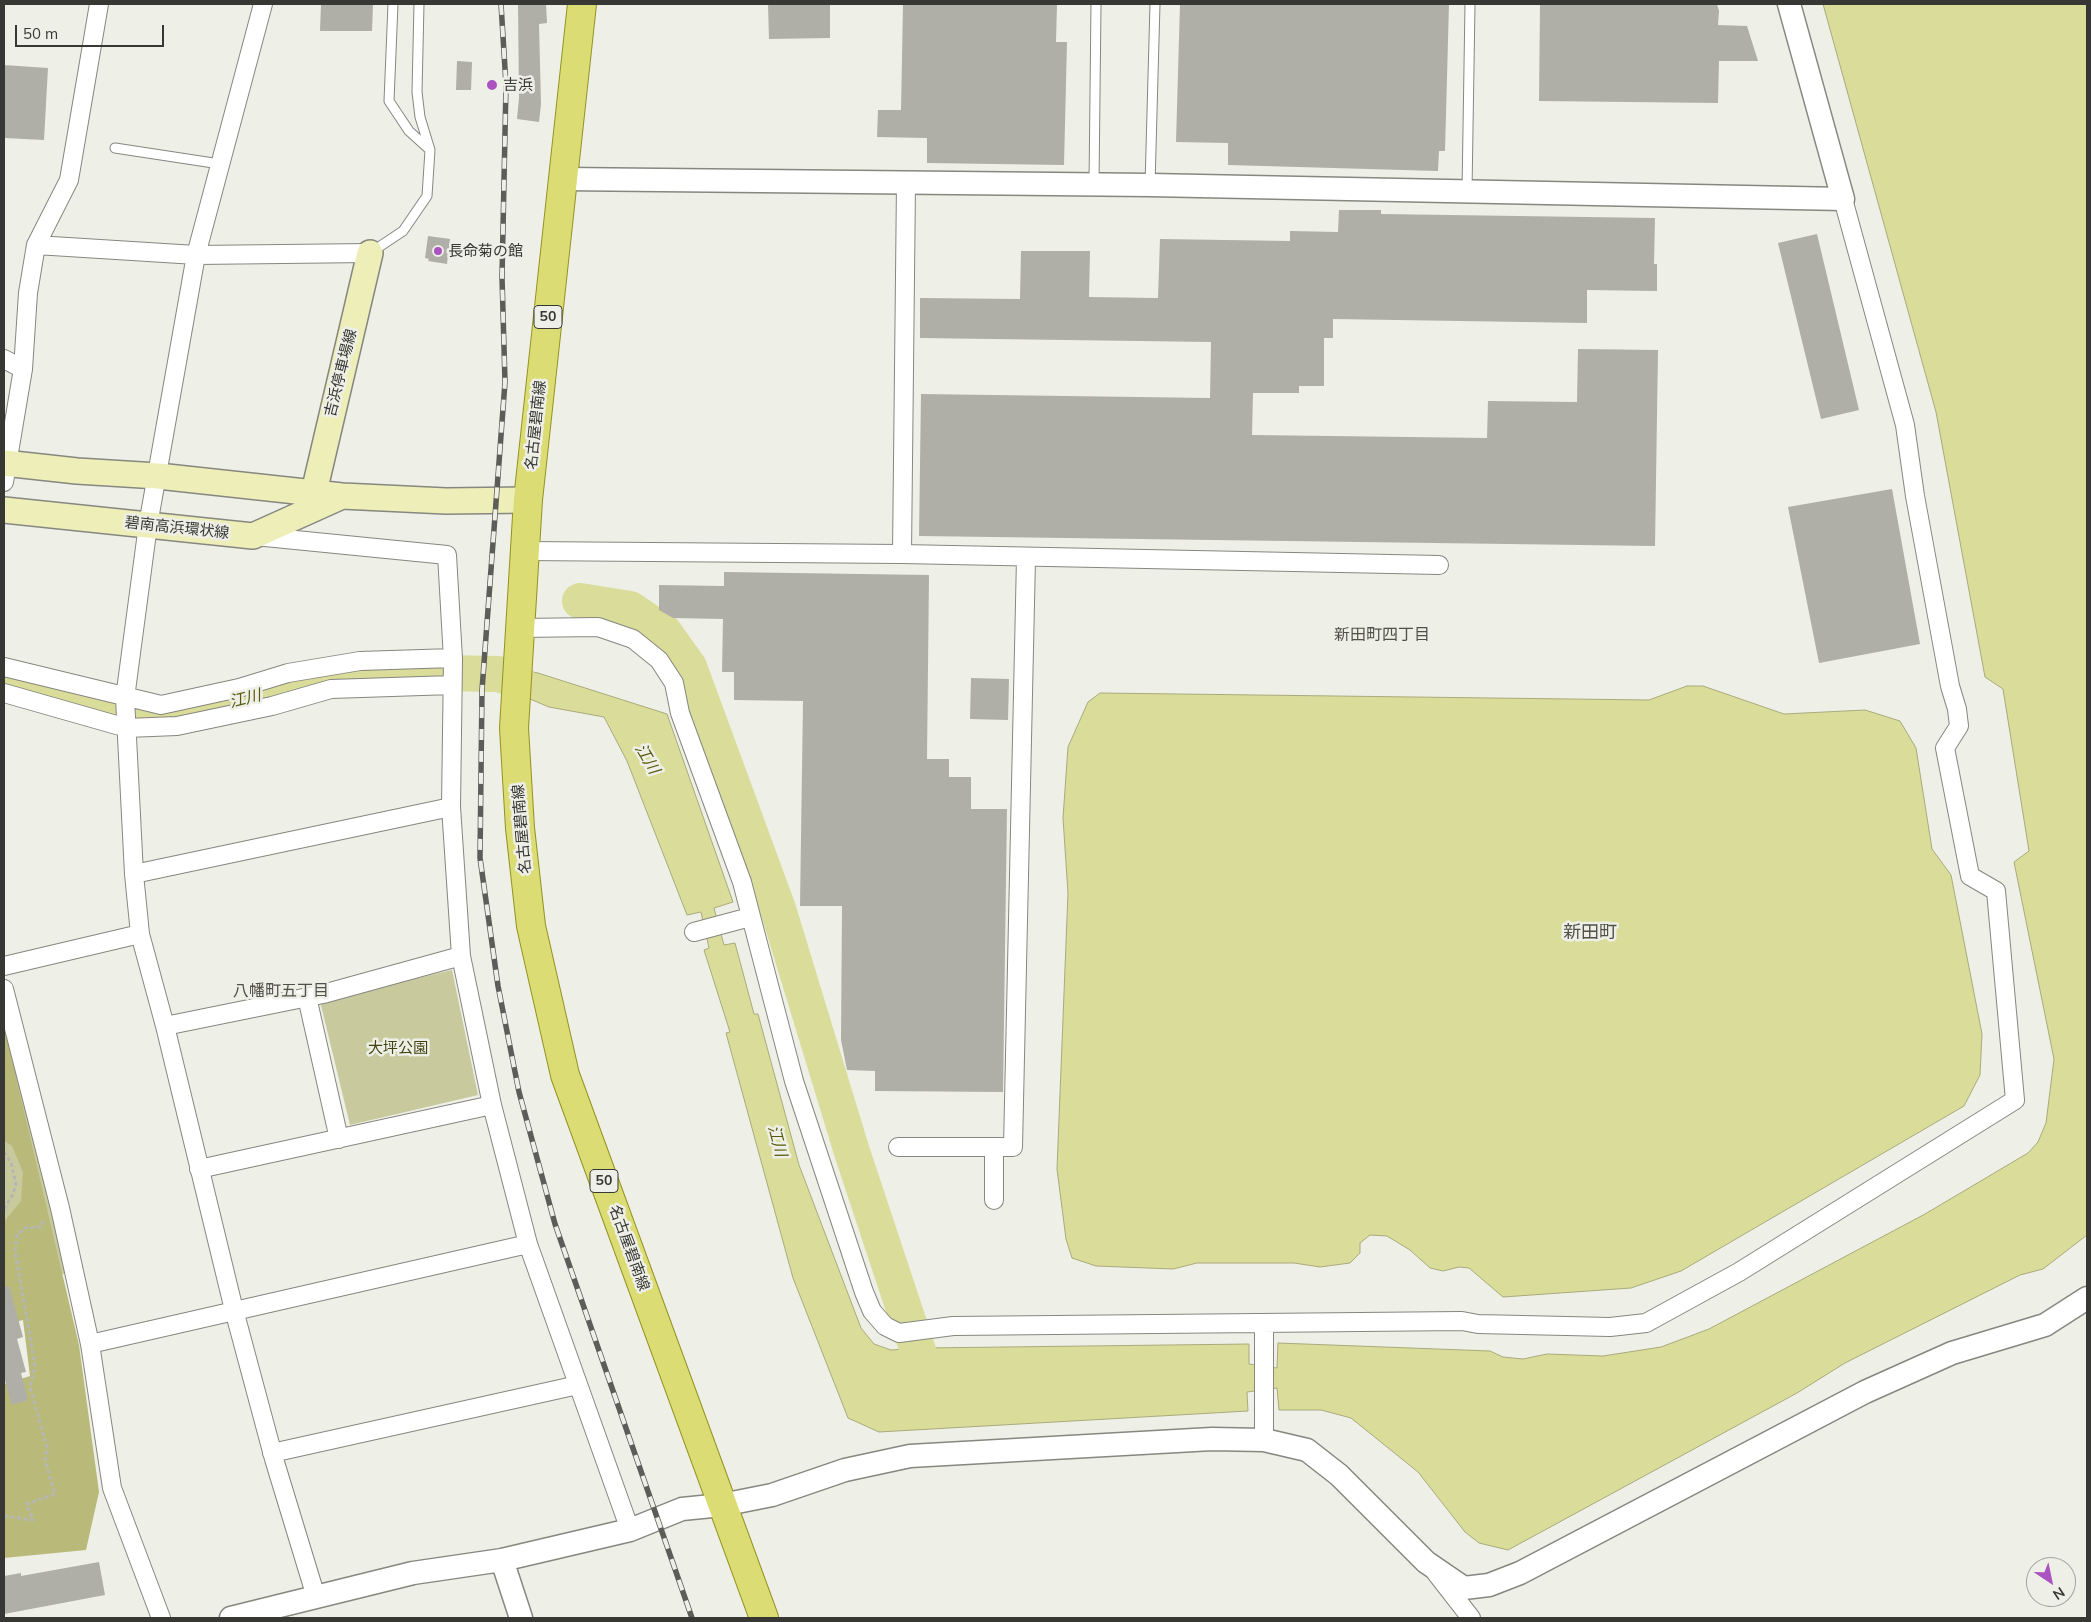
<!DOCTYPE html>
<meta charset="utf-8">
<style>
body{margin:0}
#map{position:relative;width:2091px;height:1622px;overflow:hidden;background:#eeefe7;font-family:Mulish,sans-serif}
canvas{display:block}
.frame{position:absolute;inset:0;border:5px solid #373734;pointer-events:none}
.north{position:absolute;left:2026px;top:1557px;width:50px;height:50px;box-sizing:border-box;background:#eeefe7;border:1px solid #a5a59f;border-radius:50%;rotate:146deg;font-size:14px;font-weight:700;line-height:20px;text-align:center;color:#373734}
.north::after{content:'';display:block;margin:auto;width:18px;height:22px;background:#ab53c0;clip-path:polygon(50% 0,100% 100%,50% 72%,0 100%)}
.scale{position:absolute;left:15px;top:25px;width:149px;height:22px;box-sizing:border-box;border:2px solid #373734;border-top:0;padding-left:6px;font-size:15px;line-height:18px;white-space:nowrap;color:#373734;-webkit-text-stroke:4px #eeefe7;paint-order:stroke}
</style>
<div id="map">
<canvas width="2091" height="1622"></canvas>
<div class="frame"></div>
<div class="north">N</div>
<div class="scale">50 m</div>
</div>
<script>
const ctx = document.querySelector('canvas').getContext('2d');
ctx.lineJoin = 'round';
function paint(path, color) {
  ctx.fillStyle = color;
  ctx.fill(path, 'evenodd');
}
function poly(rows) {
  const path = new Path2D();
  for (const r of rows) {
    path.moveTo(r[0], r[1]);
    for (let i = 2; i < r.length; i += 2) path.lineTo(r[i], r[i + 1]);
  }
  return path;
}
function trace(path, color, width, dash) {
  ctx.strokeStyle = color;
  ctx.lineWidth = width;
  ctx.lineCap = dash ? 'butt' : 'round';
  ctx.setLineDash(dash || []);
  ctx.stroke(path);
}
function write(font, color, halo, rows, align = 'center') {
  ctx.font = font + ' Mulish,"Noto Sans JP",sans-serif';
  ctx.lineWidth = 5;
  ctx.setLineDash([]);
  ctx.textBaseline = 'middle';
  ctx.strokeStyle = halo;
  ctx.fillStyle = color;
  for (const [text, x, y, turn = 0] of rows) {
    ctx.save();
    ctx.translate(x, y);
    ctx.rotate((+turn || 0) * Math.PI / 180);
    ctx.textAlign = isNaN(turn) ? turn : align;
    if (halo) ctx.strokeText(text, 0, 0);
    ctx.fillText(text, 0, 0);
    ctx.restore();
  }
}
const green = poly([
 [452,970,478,1095,350,1125,320,1001],
 [4,1006,68,1273,4,1289]
]);
const forest = poly([
 [4,1026,79,1345,99,1492,86,1550,4,1558,4,1384,30,1376,23,1320,4,1325,4,1222,21,1201,23,1172,12,1146,4,1141]
]);
const water = poly([
 [1823,4,2087,4,2087,1235,2043,1269,2020,1275,1845,1363,1797,1393,1508,1550,1479,1543,1465,1532,1418,1472,1351,1418,1321,1410,1279,1410,1277,1388,1247,1392,1248,1411,879,1432,848,1418,793,1278,726,1033,730,1032,704,950,709,948,701,912,687,915,627,761,604,717,549,707,499,686,469,680,470,662,503,666,538,673,667,714,733,902,714,908,724,945,735,943,754,1014,758,1014,799,1165,861,1328,874,1344,891,1350,923,1348,1249,1344,1249,1364,1277,1368,1278,1343,1490,1351,1503,1357,1523,1359,1547,1354,1603,1356,1661,1347,1709,1329,1925,1214,2028,1153,2038,1142,2046,1123,2054,1059,2014,862,2029,851,2003,689,1985,677,1936,412,1823,4],
 [1687,686,1703,686,1784,714,1865,710,1900,721,1916,748,1932,849,1951,875,1982,1034,1980,1075,1964,1106,1681,1271,1631,1288,1503,1297,1469,1268,1459,1267,1443,1271,1430,1268,1410,1250,1387,1236,1370,1235,1360,1243,1360,1253,1350,1263,1320,1267,1294,1263,1197,1263,1173,1269,1096,1266,1072,1258,1066,1239,1057,1169,1068,893,1063,818,1068,747,1088,702,1100,693,1649,700,1687,686]
]);
const river = poly([
 [580,601,630,609,664,632,689,667,778,909,852,1152,931,1390],
 [4,684,134,714,170,717,328,678,438,673,498,674,518,680]
]);
const building = poly([
 [321,4,373,4,372,31,320,31],
 [518,4,546,4,547,23,539,24,541,104,539,122,517,119,519,98],
 [768,4,830,4,830,38,769,39],
 [903,4,1057,4,1056,42,1067,42,1064,165,927,163,927,138,877,137,878,110,901,110],
 [1180,4,1449,4,1445,151,1439,151,1438,171,1228,165,1228,143,1176,142],
 [1540,4,1717,4,1719,11,1718,25,1747,26,1758,61,1719,61,1718,103,1539,101],
 [457,61,472,62,471,90,456,90],
 [4,65,48,68,44,140,4,138],
 [1339,210,1381,210,1381,214,1655,218,1654,264,1657,264,1657,291,1587,290,1587,323,1333,319,1333,338,1324,338,1324,386,1299,386,1299,393,1253,393,1252,435,1487,438,1488,401,1577,402,1578,349,1658,350,1655,546,919,536,921,394,1210,398,1211,342,920,338,920,298,1020,299,1021,251,1090,251,1089,297,1158,298,1160,239,1290,241,1290,231,1338,232],
 [1817,234,1859,410,1821,419,1778,243],
 [428,236,450,239,447,264,428,261,429,259,425,258],
 [1892,489,1920,644,1819,663,1788,507],
 [724,572,929,575,927,759,949,759,949,777,971,777,971,809,1007,809,1003,1092,875,1091,875,1071,847,1070,841,1040,842,906,800,906,803,701,734,700,734,672,722,672,723,619,673,618,659,610,659,585,724,586],
 [971,678,1009,679,1008,720,970,719],
 [9,1286,23,1337,17,1339,26,1372,21,1373,28,1400,12,1405,4,1377,4,1287],
 [99,1562,105,1595,4,1614,4,1576,21,1573,21,1576]
]);
const path = poly([
 [4,1152,11,1163,16,1184,13,1194,4,1209],
 [4,1516,33,1520,27,1504,55,1494,45,1461,47,1448,30,1387,35,1366,15,1251,17,1235,25,1228,41,1227,43,1221]
]);
const service = poly([
 [419,4,417,92,420,117,430,150],
 [115,148,220,164],
 [1094,184,1096,4],
 [1150,185,1155,4],
 [1467,191,1470,4],
 [370,253,403,231,427,196,430,150,409,131,389,101,393,4]
]);
const minor = poly([
 [263,4,196,255,148,525,125,698,134,874,140,934,165,1026,234,1310,274,1459,316,1597],
 [36,245,196,255,370,253],
 [4,359,23,369],
 [4,482,23,369,28,293,36,245,69,180,99,4],
 [255,536,447,555,453,659,451,807,461,956,492,1105,528,1244,630,1530],
 [525,551,902,554,906,183],
 [902,554,1439,565],
 [520,628,598,627,633,639,659,660,674,683,680,713,742,882,794,1081,864,1292,872,1311,885,1326,899,1333,953,1326,1462,1321,1478,1324,1610,1327,1646,1323,1739,1272,2015,1100,1996,891,1970,876,1945,748,1959,726,1957,709,1950,686,1915,496,1905,425,1843,199],
 [4,667,161,705,239,688,288,673,360,661,453,658],
 [4,693,127,728,177,726,272,706,331,689,452,685],
 [134,874,451,807],
 [694,932,750,917],
 [4,966,140,934],
 [4,989,60,1208,90,1344,112,1488,161,1618],
 [307,997,339,1139],
 [165,1026,323,994,461,956],
 [898,1147,1013,1147,1026,558],
 [994,1147,994,1200],
 [199,1169,492,1105],
 [90,1344,528,1244],
 [1264,1440,1264,1324],
 [272,1453,578,1385],
 [1436,1573,1471,1618]
]);
const tertiary = poly([
 [563,179,1150,185,1843,199,1789,4],
 [502,1560,521,1618],
 [231,1618,413,1573,502,1560,630,1530,682,1509,722,1505,772,1495,845,1470,910,1456,1212,1439,1264,1440,1307,1450,1339,1475,1426,1562,1464,1588,1489,1585,1520,1573,1865,1392,1952,1353,2045,1325,2087,1298]
]);
const secondary = poly([
 [4,463,77,471,158,476,342,496,446,501,528,500],
 [314,492,370,253],
 [4,510,253,536,342,496]
]);
const primary = poly([
 [582,4,528,500,514,728,520,828,531,926,565,1075,764,1618]
]);
const rail = poly([
 [501,4,506,85,502,277,505,382,482,690,480,858,498,986,519,1092,555,1224,692,1618]
]);
const markers = [
 [492,85,6,"#ab53c0"],
 [438,251,5,"#ab53c0"]
];
const shields = [
 [548,317,28],
 [604,1181,28]
];
const shieldNames = [
 ["50",548,317],
 ["50",604,1181]
];
const poiNames = [
 ["吉浜",503,85],
 ["長命菊の館",448,251]
];
const streetNames = [
 ["吉浜停車場線",341,373,-76],
 ["名古屋碧南線",536,425,-84],
 ["碧南高浜環状線",177,528,6],
 ["名古屋碧南線",522,829,-95],
 ["名古屋碧南線",629,1248,70]
];
const parkNames = [
 ["大坪公園",398,1048]
];
const neighbourhoodNames = [
 ["新田町四丁目",1382,635],
 ["八幡町五丁目",281,991]
];
const waterNames = [
 ["江川",245,699,-14],
 ["江川",647,759,59],
 ["江川",777,1141,75]
];
const quarterNames = [
 ["新田町",1590,933]
];
paint(green, '#c8ca9e');
paint(forest, '#b9ba7a');
paint(water, '#dadc9a');
trace(water, '#a9aa7b', 1);
trace(river, '#dadc9a', 36);
paint(building, '#afafa8');
trace(service, '#86877f', 11);
trace(minor, '#86877f', 20);
trace(tertiary, '#86877f', 25);
trace(secondary, '#86877f', 28);
trace(primary, '#939321', 30);
trace(path, '#b6b7b1', 3, [4, 2.5]);
trace(service, '#fff', 9);
trace(minor, '#fff', 18);
trace(tertiary, '#fff', 22);
trace(secondary, '#eeeeb9', 25);
trace(primary, '#dcdc74', 28);
trace(rail, '#5c5c58', 5.5);
trace(rail, '#eeefe7', 4, [11]);
for (const [x, y, r, color] of markers) {
  const dot = new Path2D();
  dot.arc(x, y, r, 0, 2 * Math.PI);
  ctx.fillStyle = color;
  ctx.fill(dot);
  trace(dot, '#eeefe7', 2);
}
for (const [x, y, w] of shields) {
  const box = new Path2D();
  box.roundRect(x - w / 2, y - 11.5, w, 23, 4);
  ctx.fillStyle = '#eeefe7';
  ctx.fill(box);
  trace(box, '#373734', 1);
}
write('bold 14px', '#373734', null, shieldNames);
write('15px', '#373734', '#eeefe7', poiNames, 'left');
write('15px', '#373734', '#eeefe7', streetNames);
write('15px', '#42420f', '#eeefe7', parkNames);
write('16px', '#51514a', '#eeefe7', neighbourhoodNames);
write('italic 16px', '#59590d', '#eeefe7', waterNames);
write('18px', '#51514a', '#eeefe7', quarterNames);
</script>
